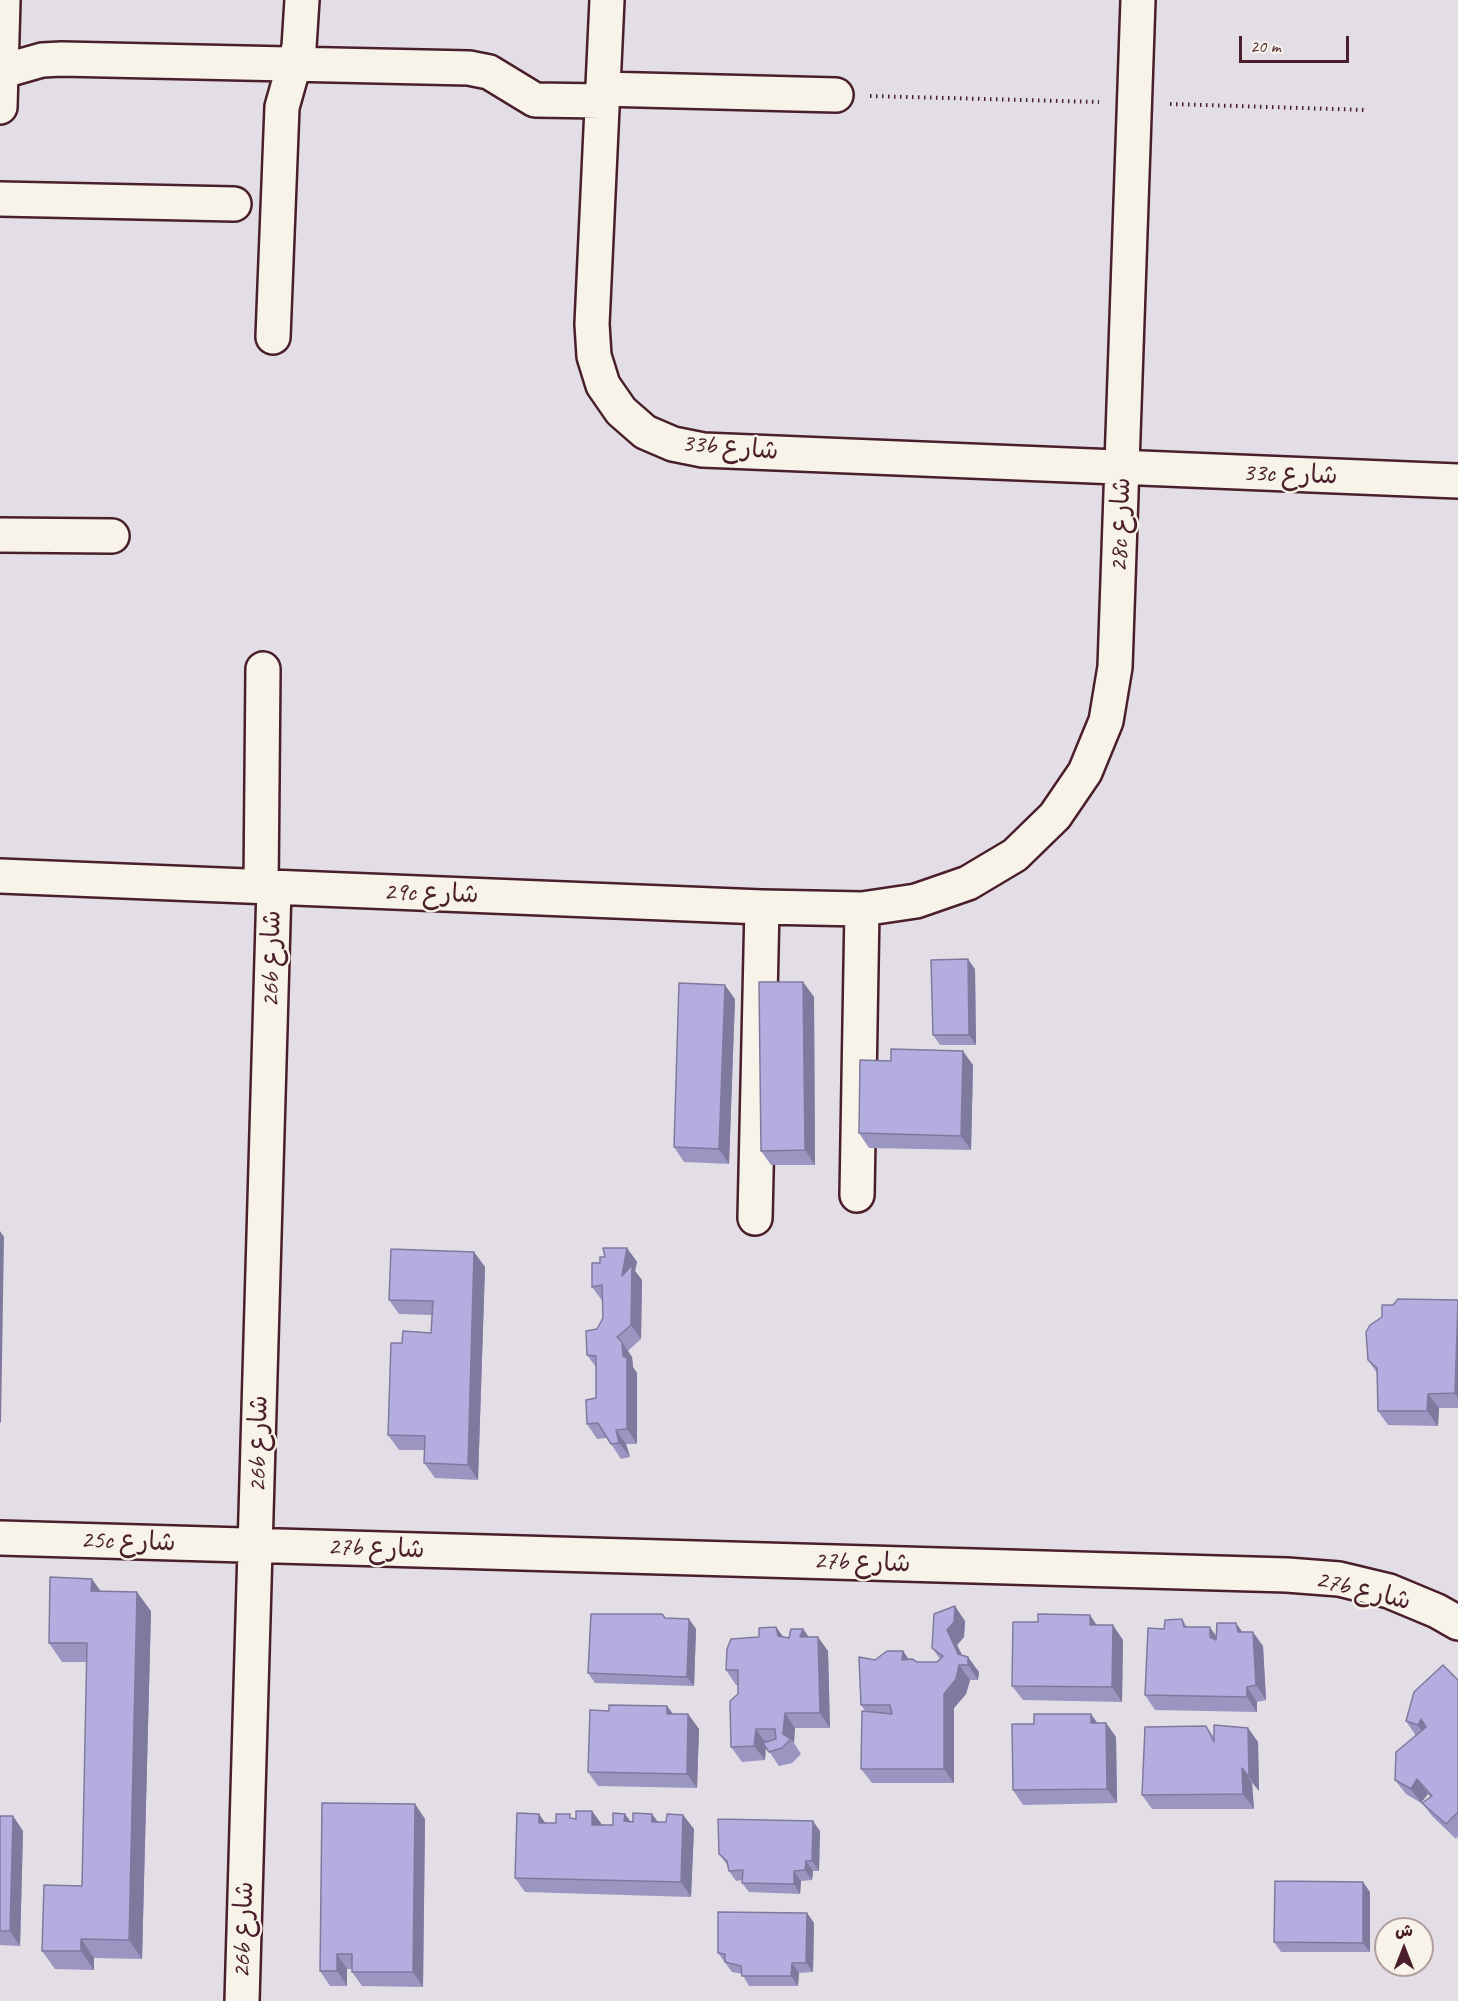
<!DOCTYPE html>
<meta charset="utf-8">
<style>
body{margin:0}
#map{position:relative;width:1458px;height:2001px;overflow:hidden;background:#e3dee6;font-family:Caveat,"Playpen Sans Arabic",sans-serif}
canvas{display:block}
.north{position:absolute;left:1374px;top:1917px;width:60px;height:60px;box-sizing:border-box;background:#f7f3e8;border:2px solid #b29e9c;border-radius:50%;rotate:0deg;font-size:16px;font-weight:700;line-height:24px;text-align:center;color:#4a1f2b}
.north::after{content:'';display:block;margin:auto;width:21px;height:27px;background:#4a1f2b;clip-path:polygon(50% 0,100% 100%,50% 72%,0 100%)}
.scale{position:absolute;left:1239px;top:36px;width:110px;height:27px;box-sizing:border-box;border:3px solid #4a1f2b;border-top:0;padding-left:8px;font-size:18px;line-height:21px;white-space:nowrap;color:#4a1f2b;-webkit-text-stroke:4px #f7f3e8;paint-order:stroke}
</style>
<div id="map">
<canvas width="1458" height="2001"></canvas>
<div class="north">ش</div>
<div class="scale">20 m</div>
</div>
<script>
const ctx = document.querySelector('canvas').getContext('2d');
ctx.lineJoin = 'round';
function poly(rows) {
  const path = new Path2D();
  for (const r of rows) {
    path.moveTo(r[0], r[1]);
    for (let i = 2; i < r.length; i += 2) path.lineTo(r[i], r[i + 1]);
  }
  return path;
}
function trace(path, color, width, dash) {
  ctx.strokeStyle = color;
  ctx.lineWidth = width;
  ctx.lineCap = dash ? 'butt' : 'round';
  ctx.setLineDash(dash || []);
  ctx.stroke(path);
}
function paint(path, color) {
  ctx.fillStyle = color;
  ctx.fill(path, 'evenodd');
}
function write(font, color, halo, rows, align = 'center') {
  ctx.font = font + ' Caveat,"Playpen Sans Arabic",sans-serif';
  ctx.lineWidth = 4.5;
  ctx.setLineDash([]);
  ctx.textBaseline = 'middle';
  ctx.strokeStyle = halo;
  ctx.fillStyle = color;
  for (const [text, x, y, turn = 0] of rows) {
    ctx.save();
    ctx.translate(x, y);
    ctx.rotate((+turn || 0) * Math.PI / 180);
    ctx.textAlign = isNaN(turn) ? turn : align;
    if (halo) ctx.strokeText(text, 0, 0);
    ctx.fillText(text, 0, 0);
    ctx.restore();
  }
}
const path = poly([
 [870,96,1099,102],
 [1170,104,1367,110]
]);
const minor = poly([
 [607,0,592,324,594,356,603,385,621,411,645,432,673,444,703,450,1458,481],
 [0,72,42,60,62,59,469,68,489,72,535,100,601,101],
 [602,89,836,95],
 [0,107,3,0],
 [0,199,234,204],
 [273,337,282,107,299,47,302,0],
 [0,535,112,536],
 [0,876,762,907,862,909,916,901,968,883,1015,855,1055,816,1085,772,1106,721,1115,667,1138,0],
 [261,887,263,669],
 [857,1195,862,909],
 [755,1218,762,907],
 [0,1538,1287,1575,1339,1579,1389,1591,1437,1611,1458,1623],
 [242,2001,274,888]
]);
const wall = poly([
 [975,969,976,1045,940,1045,933,1035],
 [803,982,814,997,815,1165,771,1165,761,1151],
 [735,999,729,1164,684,1162,674,1147],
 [891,1061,973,1065,971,1150,869,1148,859,1133],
 [627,1248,637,1262,635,1271,642,1280,641,1339,628,1351,632,1357,633,1367,637,1373,637,1444,626,1444,630,1457,621,1459,607,1438,597,1439,587,1424,596,1398,596,1367,587,1355,597,1329,603,1318,603,1302,592,1287,605,1257],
 [474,1252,485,1267,478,1480,435,1478,424,1463,425,1450,399,1450,388,1435,402,1343,431,1333,432,1315,399,1314,389,1300],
 [1458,1300,1458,1408,1439,1408,1438,1426,1388,1425,1378,1411,1377,1373,1368,1360],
 [101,1592,151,1611,142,1959,94,1958,94,1970,55,1969,42,1951,82,1886,87,1662,62,1662,49,1643],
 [666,1618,689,1619,696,1629,694,1686,595,1683,588,1673],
 [1182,1619,1187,1627,1216,1636,1242,1632,1263,1646,1266,1700,1257,1702,1257,1712,1155,1710,1145,1695,1164,1629],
 [965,1621,964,1637,957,1645,962,1655,979,1672,978,1680,970,1680,966,1694,954,1708,954,1783,872,1783,861,1769,866,1712,861,1705,875,1660,903,1651,908,1659,917,1662,937,1662,940,1659,932,1648],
 [1097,1625,1123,1640,1122,1702,1023,1700,1012,1686],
 [776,1627,783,1637,789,1638,803,1629,809,1637,828,1651,830,1728,795,1728,794,1743,801,1754,792,1763,779,1766,766,1747,765,1760,742,1762,731,1747,738,1694,738,1685,736,1685,726,1670,759,1637],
 [1458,1680,1458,1836,1456,1839,1433,1817,1422,1803,1430,1797,1428,1794,1421,1803,1406,1794,1395,1780,1416,1736,1406,1721],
 [673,1714,688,1714,699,1729,697,1788,598,1786,588,1772],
 [1098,1723,1106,1723,1116,1737,1117,1803,1023,1805,1013,1790],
 [1206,1726,1214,1737,1248,1728,1258,1742,1259,1791,1252,1783,1254,1809,1152,1809,1142,1795],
 [415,1804,425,1819,423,1987,362,1986,352,1972,352,1969,347,1969,347,1986,330,1986,320,1971],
 [592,1811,602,1825,613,1825,625,1814,630,1821,633,1822,652,1814,658,1822,666,1822,683,1815,694,1829,691,1897,525,1892,515,1878,545,1823,556,1823,576,1819],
 [0,1816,13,1816,23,1831,20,1946,0,1945],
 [820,1831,819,1871,813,1871,812,1880,801,1881,800,1894,749,1892,742,1883,742,1880,736,1881,729,1871,728,1866,719,1854],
 [1370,1892,1370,1952,1281,1952,1274,1942],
 [807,1913,814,1923,813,1972,799,1973,798,1986,749,1986,742,1974,732,1972,718,1953]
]);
const shadedWall = poly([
 [968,959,975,969,976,1045,969,1035],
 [803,982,814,997,815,1165,805,1150],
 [725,985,735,999,729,1164,719,1149],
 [963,1051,973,1065,971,1150,961,1136],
 [0,1231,4,1237,1,1423,0,1422],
 [627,1248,637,1262,635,1271,642,1280,641,1339,631,1325,622,1276],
 [474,1252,485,1267,478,1480,468,1465],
 [1458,1301,1458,1398,1455,1393],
 [622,1342,632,1357,633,1367,637,1373,637,1444,627,1429],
 [1428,1394,1439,1408,1438,1426,1427,1411],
 [616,1430,626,1444,630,1457,619,1443],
 [92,1579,105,1597,91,1591],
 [137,1592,151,1611,142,1959,129,1940],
 [955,1606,965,1621,964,1637,957,1645,967,1665,958,1654,947,1630],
 [1090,1615,1100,1630,1090,1625],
 [689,1619,696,1629,694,1686,687,1677],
 [1236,1623,1246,1637,1238,1632],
 [1113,1625,1123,1640,1122,1702,1112,1687],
 [776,1627,787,1642,778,1636],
 [1210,1627,1220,1642,1210,1637],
 [803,1629,813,1643,800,1637],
 [1253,1632,1263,1646,1266,1700,1256,1685],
 [818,1637,828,1651,830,1728,820,1713],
 [903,1651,913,1665,902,1660],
 [968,1657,979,1672,978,1680,968,1665],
 [959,1665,970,1680,966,1694,954,1708,954,1783,944,1769,944,1694],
 [1247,1687,1257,1702,1257,1712,1247,1697],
 [667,1706,678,1720,667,1714],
 [785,1713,795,1728,794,1743,791,1739,783,1734],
 [688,1714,699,1729,697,1788,687,1774],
 [1091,1714,1101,1728,1091,1723],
 [1421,1719,1432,1734,1428,1740,1418,1725],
 [1106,1723,1116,1737,1117,1803,1107,1789],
 [1248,1728,1258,1742,1259,1791,1249,1777],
 [756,1729,766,1743,765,1760,754,1746],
 [1242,1768,1252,1783,1254,1809,1243,1794],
 [1417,1779,1428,1794,1421,1803,1411,1789],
 [415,1804,425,1819,423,1987,413,1972],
 [592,1811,603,1826,592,1825],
 [539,1814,549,1828,539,1823],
 [625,1814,635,1828,624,1821],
 [652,1814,662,1828,652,1822],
 [683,1815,694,1829,691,1897,681,1882],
 [13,1816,23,1831,20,1946,10,1931],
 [813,1821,820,1831,819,1871,812,1861],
 [806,1861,813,1871,812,1880,805,1870],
 [794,1871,801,1881,800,1894,794,1884],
 [1363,1882,1370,1892,1370,1952,1363,1943],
 [807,1913,814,1923,813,1972,806,1963],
 [81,1939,94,1958,94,1970,81,1951],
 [337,1954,347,1969,347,1986,337,1971],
 [792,1963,799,1973,798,1986,791,1976]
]);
const building = poly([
 [968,959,969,1035,933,1035,931,960,968,959],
 [759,982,803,982,805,1150,761,1151,759,982],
 [679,983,725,985,719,1149,674,1147,679,983],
 [891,1049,963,1051,961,1136,859,1133,860,1060,891,1061,891,1049],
 [603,1248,627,1248,622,1276,632,1265,631,1325,617,1337,622,1342,623,1356,627,1358,627,1429,616,1430,619,1443,611,1444,598,1423,587,1424,586,1400,596,1398,596,1356,587,1355,586,1331,597,1329,603,1318,602,1285,592,1287,592,1263,600,1263,600,1257,605,1257,603,1248],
 [391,1249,474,1252,468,1465,424,1463,425,1436,388,1435,391,1343,402,1343,403,1331,431,1333,433,1301,389,1300,391,1249],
 [1398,1299,1458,1300,1455,1393,1428,1394,1427,1411,1378,1411,1377,1368,1368,1360,1366,1332,1370,1325,1382,1317,1382,1305,1393,1305,1398,1299],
 [50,1577,92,1579,91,1591,137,1592,129,1940,81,1939,81,1951,42,1951,44,1885,82,1886,87,1643,49,1643,50,1577],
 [955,1606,954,1622,947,1630,958,1654,968,1657,968,1665,959,1665,956,1679,944,1694,944,1769,861,1769,862,1711,892,1714,890,1705,861,1705,859,1657,875,1660,887,1651,903,1651,902,1660,912,1659,917,1662,937,1662,943,1656,932,1648,934,1614,955,1606],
 [591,1614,662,1614,665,1618,689,1619,687,1677,588,1673,591,1614],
 [1038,1614,1090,1615,1090,1625,1113,1625,1112,1687,1012,1686,1013,1622,1038,1622,1038,1614],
 [1182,1619,1184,1627,1210,1627,1210,1637,1216,1640,1217,1623,1236,1623,1238,1632,1253,1632,1256,1685,1247,1687,1247,1697,1145,1695,1148,1628,1164,1629,1165,1620,1182,1619],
 [776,1627,778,1636,789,1638,791,1629,803,1629,800,1637,818,1637,820,1713,785,1713,783,1734,791,1739,782,1748,769,1752,763,1743,776,1739,775,1729,756,1729,754,1746,731,1747,730,1701,738,1694,738,1670,726,1670,727,1649,731,1639,759,1637,759,1628,776,1627],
 [1443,1665,1458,1680,1458,1812,1446,1824,1422,1803,1432,1796,1417,1779,1411,1789,1395,1780,1396,1752,1426,1727,1421,1719,1418,1725,1406,1721,1414,1692,1443,1665],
 [609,1705,667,1706,667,1714,688,1714,687,1774,588,1772,590,1710,609,1711,609,1705],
 [1034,1714,1091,1714,1091,1723,1106,1723,1107,1789,1013,1790,1012,1724,1034,1724,1034,1714],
 [1214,1725,1248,1728,1249,1777,1242,1768,1243,1794,1142,1795,1145,1727,1206,1726,1214,1742,1214,1725],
 [322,1803,415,1804,413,1972,352,1972,352,1954,337,1954,337,1971,320,1971,322,1803],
 [576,1811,592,1811,592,1825,613,1825,613,1813,625,1814,624,1821,633,1822,633,1813,652,1814,652,1822,666,1822,667,1814,683,1815,681,1882,515,1878,517,1813,539,1814,539,1823,556,1823,556,1814,570,1814,570,1818,576,1819,576,1811],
 [0,1816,13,1816,10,1931,0,1931,0,1816],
 [718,1819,813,1821,812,1861,806,1861,805,1870,794,1871,794,1884,742,1883,743,1870,729,1871,727,1861,719,1854,718,1819],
 [1275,1881,1363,1882,1363,1943,1274,1942,1275,1881],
 [718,1912,807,1913,806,1963,792,1963,791,1976,742,1976,741,1966,725,1962,725,1954,718,1953,718,1912]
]);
const streetNames = [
 ["33b شارع",730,448,5],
 ["33c شارع",1290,475,2],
 ["28c شارع",1121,525,-88],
 ["29c شارع",431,894,2],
 ["26b شارع",272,959,-89],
 ["26b شارع",259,1444,-89],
 ["25c شارع",128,1542,2],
 ["27b شارع",376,1549,2],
 ["27b شارع",862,1563,2],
 ["27b شارع",1363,1591,14],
 ["26b شارع",244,1930,-88]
];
trace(minor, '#4a1f2b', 38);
trace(path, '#4a1f2b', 4, [1.5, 4.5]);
trace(minor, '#f7f3e8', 33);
paint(wall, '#9b96c1');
paint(shadedWall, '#7e7a9d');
paint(building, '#b4aee0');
trace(building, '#7e7a9d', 1.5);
write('26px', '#4a1f2b', '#f7f3e8', streetNames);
</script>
